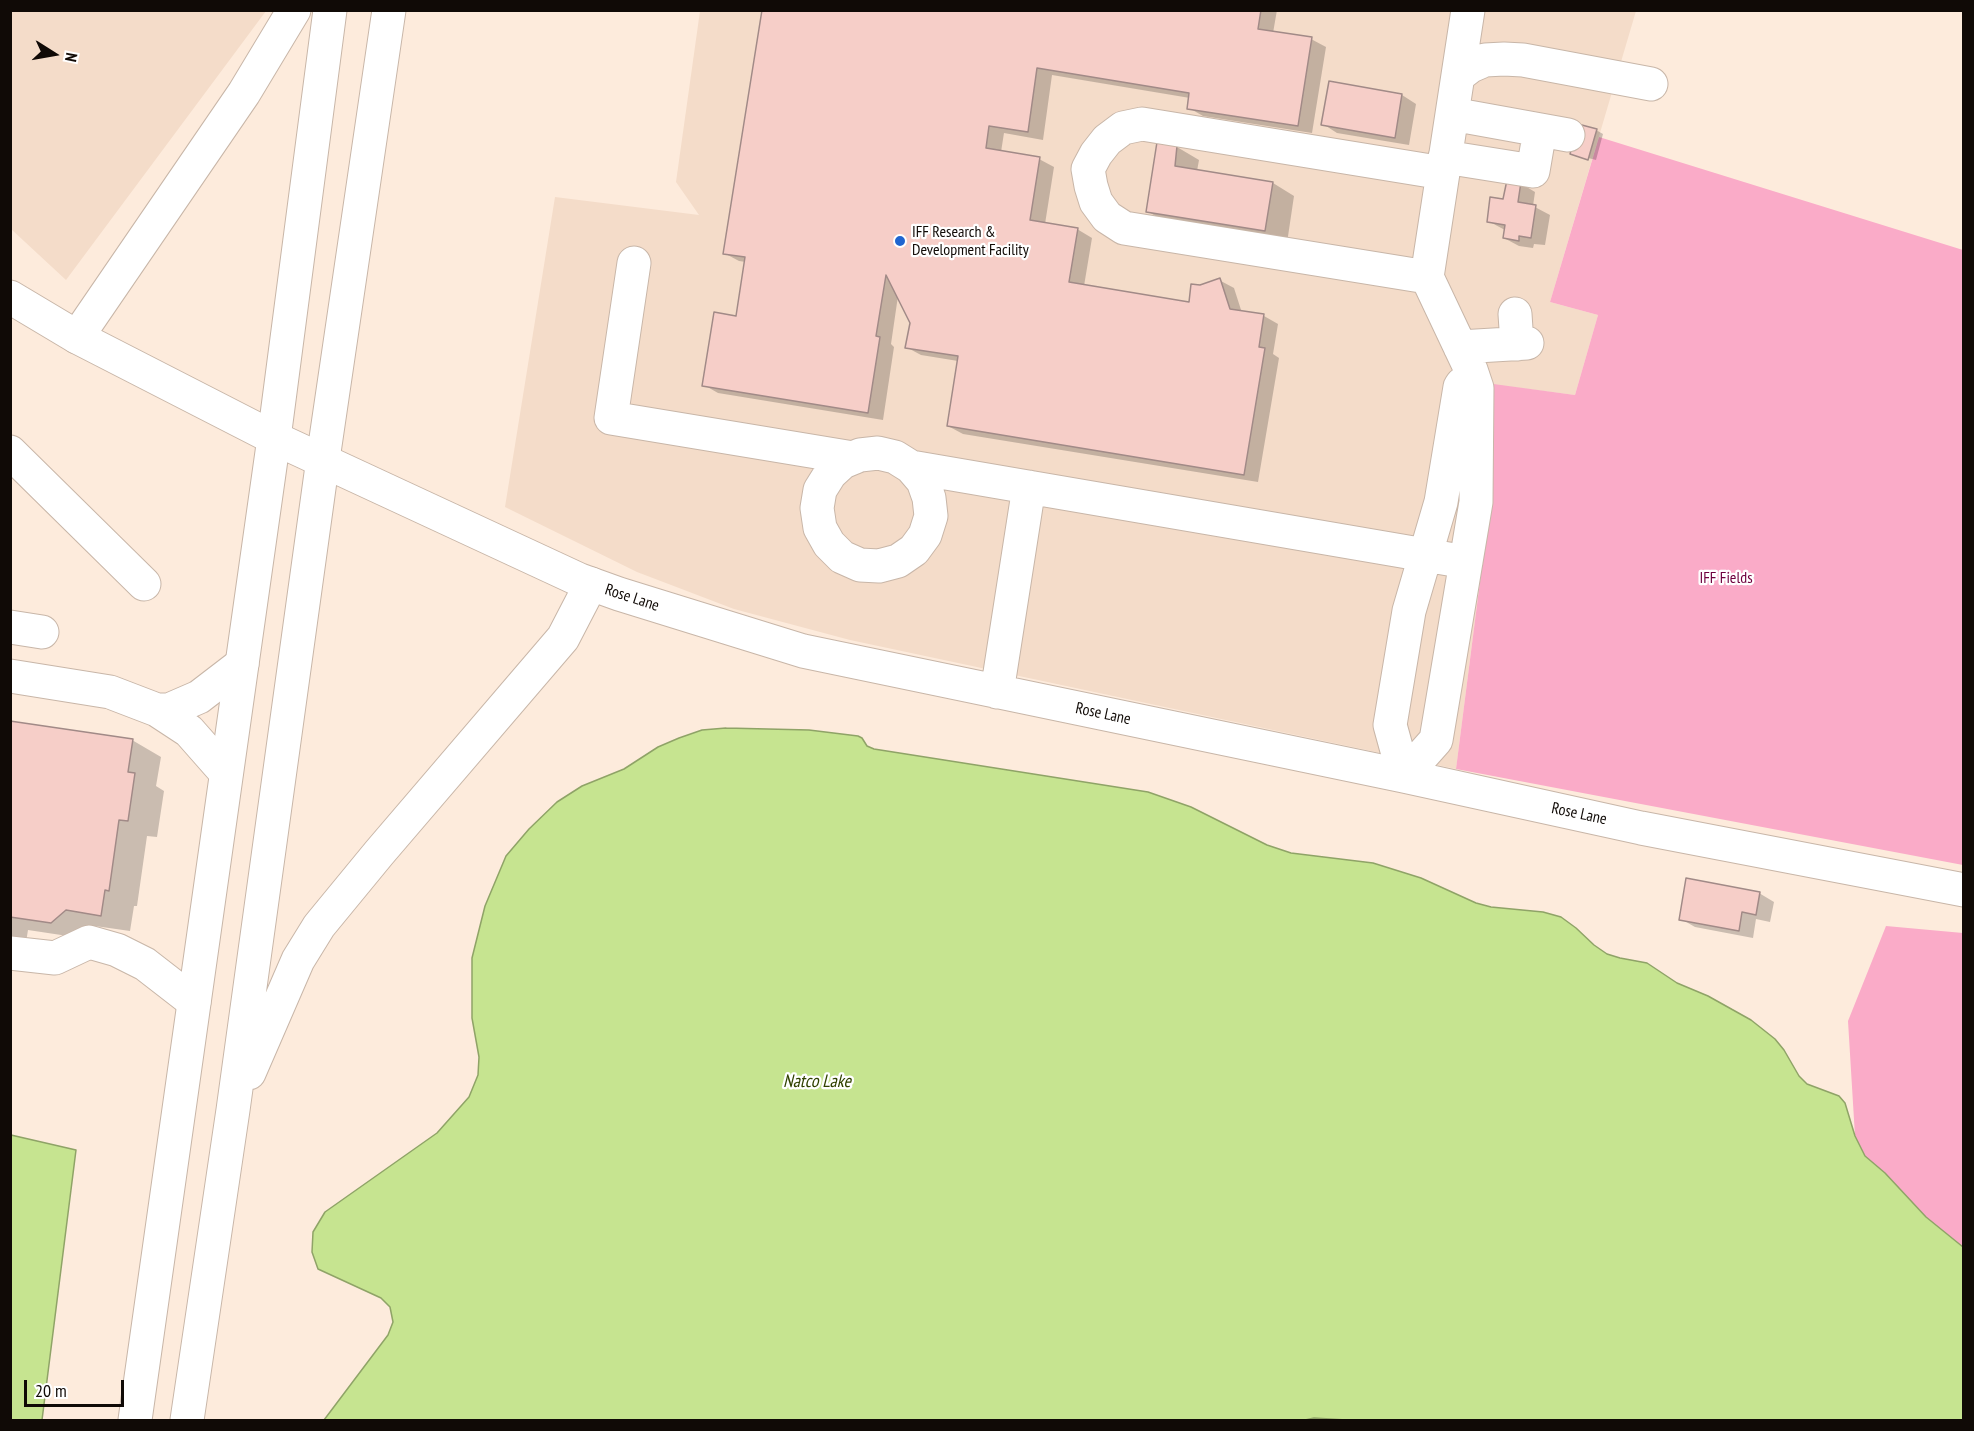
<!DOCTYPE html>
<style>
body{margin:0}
#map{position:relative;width:1974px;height:1431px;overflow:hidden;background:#fdebdc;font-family:"PT Sans Narrow",sans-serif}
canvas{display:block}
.frame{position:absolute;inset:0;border:12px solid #100a06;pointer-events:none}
.north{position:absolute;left:24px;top:24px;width:60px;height:60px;-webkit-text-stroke:4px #fff;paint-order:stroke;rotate:101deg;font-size:16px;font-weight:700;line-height:24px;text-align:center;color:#100a06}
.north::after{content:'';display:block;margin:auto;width:21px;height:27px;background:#100a06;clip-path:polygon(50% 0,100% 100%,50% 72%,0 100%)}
.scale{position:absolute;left:24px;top:1380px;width:100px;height:27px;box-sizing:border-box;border:3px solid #100a06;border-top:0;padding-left:8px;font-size:18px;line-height:21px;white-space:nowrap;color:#100a06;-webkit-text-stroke:4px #fff;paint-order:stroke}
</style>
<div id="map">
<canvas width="1974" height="1431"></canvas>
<div class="frame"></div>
<div class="north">N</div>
<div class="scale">20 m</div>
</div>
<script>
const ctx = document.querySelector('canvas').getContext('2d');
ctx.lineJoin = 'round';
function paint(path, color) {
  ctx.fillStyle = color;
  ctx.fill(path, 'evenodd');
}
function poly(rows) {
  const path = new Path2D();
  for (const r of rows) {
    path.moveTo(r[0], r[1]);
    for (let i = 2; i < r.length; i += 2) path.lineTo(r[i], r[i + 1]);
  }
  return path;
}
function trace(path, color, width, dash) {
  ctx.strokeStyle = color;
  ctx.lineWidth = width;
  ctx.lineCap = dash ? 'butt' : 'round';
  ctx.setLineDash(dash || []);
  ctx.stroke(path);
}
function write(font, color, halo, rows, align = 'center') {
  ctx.font = font + ' "PT Sans Narrow",sans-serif';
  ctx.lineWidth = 4.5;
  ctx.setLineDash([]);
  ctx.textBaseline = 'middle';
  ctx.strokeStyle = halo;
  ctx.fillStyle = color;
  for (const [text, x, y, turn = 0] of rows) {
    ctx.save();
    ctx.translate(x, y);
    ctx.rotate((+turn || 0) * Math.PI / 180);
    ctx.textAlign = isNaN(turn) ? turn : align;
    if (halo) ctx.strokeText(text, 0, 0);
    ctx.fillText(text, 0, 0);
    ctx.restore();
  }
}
const built = poly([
 [10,11,266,11,66,280,11,229],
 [700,11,1636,11,1550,302,1598,315,1575,395,1487,384,1489,511,1456,769,850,640,734,609,637,572,505,507,555,197,699,215,676,182]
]);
const green = poly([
 [1599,137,1963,250,1963,865,1456,769,1489,511,1486,383,1575,395,1598,315,1550,302],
 [1886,926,1963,933,1963,1247,1926,1217,1885,1173,1865,1156,1855,1136,1848,1021]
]);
const water = poly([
 [726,728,809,730,858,736,862,738,867,746,874,749,1148,792,1191,807,1267,845,1291,853,1373,863,1421,878,1476,903,1491,907,1543,912,1561,917,1576,928,1594,945,1607,954,1620,958,1647,963,1677,983,1708,996,1751,1020,1775,1039,1784,1050,1799,1076,1807,1084,1839,1096,1845,1103,1855,1136,1865,1156,1885,1173,1926,1217,1963,1247,1963,1420,1346,1420,1314,1418,1305,1420,324,1420,388,1335,393,1322,390,1307,381,1298,318,1269,312,1252,313,1232,325,1212,437,1133,469,1097,478,1075,479,1057,472,1018,472,958,485,906,506,856,529,829,557,802,582,786,624,769,658,747,679,738,702,730,726,728],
 [11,1135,76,1150,42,1420,11,1420,11,1135]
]);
const shadow = poly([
 [764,10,1277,10,1273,33,1311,39,1326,47,1312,133,1203,116,1189,108,1190,98,1052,75,1043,140,1004,133,1001,152,1039,159,1054,167,1045,224,1077,229,1092,238,1084,286,1190,304,1200,287,1219,280,1234,288,1242,313,1264,316,1278,324,1273,354,1279,358,1258,482,963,434,948,426,958,361,921,355,906,347,911,323,898,296,891,344,894,347,883,420,718,393,704,385,737,317,746,262,739,261,724,253],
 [1330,83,1402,95,1416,104,1409,145,1337,133,1323,124],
 [1596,130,1603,134,1596,160,1577,155,1577,157,1572,154],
 [1177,147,1199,160,1197,171,1273,183,1294,196,1287,243,1169,224,1147,211],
 [1520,183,1535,192,1533,206,1550,215,1545,245,1534,244,1533,248,1519,246,1504,238,1505,230,1488,221],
 [10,722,132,740,161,757,156,786,164,791,157,837,147,836,137,906,134,906,130,931,95,926,81,938,28,930,25,949,10,947],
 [1759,893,1774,902,1770,922,1756,919,1753,938,1695,927,1681,919]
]);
const building = poly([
 [762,10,1261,10,1258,29,1312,37,1298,126,1187,109,1189,93,1037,68,1028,132,989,126,986,148,1040,157,1030,220,1078,228,1069,282,1189,302,1191,284,1200,285,1220,278,1230,309,1264,314,1259,347,1265,348,1244,475,947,426,958,356,905,348,910,323,886,275,876,336,880,337,868,413,702,386,714,312,736,316,745,257,723,254,762,10],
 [1329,81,1402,94,1395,138,1321,125,1329,81],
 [1578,124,1597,129,1588,160,1570,154,1578,124],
 [1157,142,1177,146,1175,166,1273,182,1265,231,1146,212,1157,142],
 [1507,180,1521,182,1518,202,1536,205,1531,238,1519,236,1519,241,1503,238,1505,225,1487,222,1490,197,1503,199,1507,180],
 [10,721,133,739,128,772,135,773,128,821,119,820,109,891,105,890,101,916,66,910,51,923,10,917,10,721],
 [1686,878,1760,892,1756,915,1742,912,1739,931,1679,920,1686,878]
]);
const minor = poly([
 [1458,76,1471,66,1485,60,1504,59,1523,60,1651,84],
 [1452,114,1568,135],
 [1445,157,1533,171,1540,130],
 [634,263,611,418,853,458],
 [1427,277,1124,228,1107,217,1096,202,1091,186,1088,169,1096,154,1107,140,1123,128,1142,124,1443,173],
 [10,297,77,337,274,438,580,580,619,594,803,651,1404,776,1641,828,1964,890],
 [1515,314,1517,344],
 [1460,347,1527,343],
 [10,452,144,584],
 [911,467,923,481,929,498,931,516,925,535,914,550,898,561,879,566,860,565,842,557,829,544,820,528,817,508,820,490,830,474,843,462,860,455,878,453,895,457,911,467,1466,562],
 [10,627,42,632],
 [10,676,110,692,157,710,189,731,226,773],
 [997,692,1029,487],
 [157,710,169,710,199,697,242,664],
 [1404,776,1436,740,1476,502,1477,388,1471,370,1427,277,1468,10],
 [1404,776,1390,725,1409,611,1441,502,1460,387,1462,384],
 [10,953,55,958,89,942,117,950,145,964,194,1002]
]);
const highway = poly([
 [77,337,244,93,294,10],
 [249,1073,298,960,319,926,379,853,563,638,591,584],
 [135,1420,274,438,330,10],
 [187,1420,233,1110,323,459,389,10]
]);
const markers = [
 [900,241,6,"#1f65d0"]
];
const poiNames = [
 ["IFF Research &",912,232],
 ["Development Facility",912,250]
];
const parkNames = [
 ["IFF Fields",1726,578]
];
const streetNames = [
 ["Rose Lane",632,598,18],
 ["Rose Lane",1103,714,12],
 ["Rose Lane",1579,814,12]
];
const waterNames = [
 ["Natco Lake",817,1082]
];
paint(built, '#f4dcc9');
paint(green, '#faabc8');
paint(water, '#c6e490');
trace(water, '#8fa367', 1.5);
paint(shadow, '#0003');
paint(building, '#f6cec8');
trace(building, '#a18a87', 1.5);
trace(minor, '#c8b6a8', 35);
trace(highway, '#c8b6a8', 35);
trace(minor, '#fff', 33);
trace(highway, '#fff', 33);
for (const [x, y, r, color] of markers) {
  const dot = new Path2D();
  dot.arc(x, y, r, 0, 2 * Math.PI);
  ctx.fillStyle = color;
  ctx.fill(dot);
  trace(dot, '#fff', 2);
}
write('16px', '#100a06', '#fff', poiNames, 'left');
write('16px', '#6f013e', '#fff', parkNames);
write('16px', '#100a06', '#fff', streetNames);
write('italic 18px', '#304100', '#fff', waterNames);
</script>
